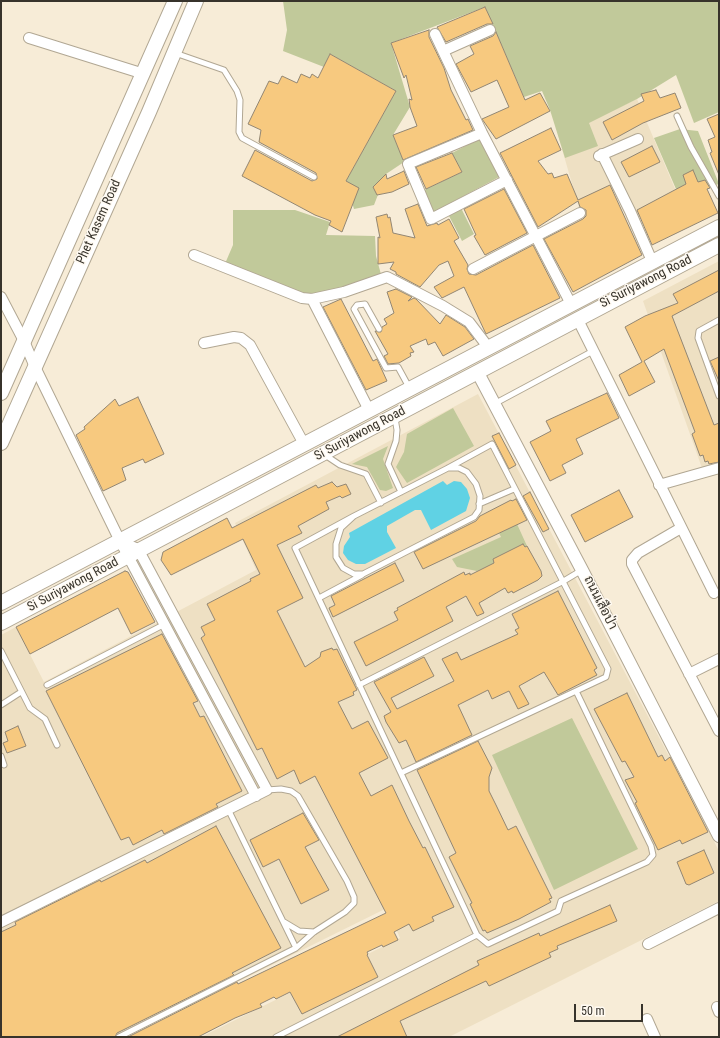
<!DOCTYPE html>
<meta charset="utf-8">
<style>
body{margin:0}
#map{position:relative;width:720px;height:1038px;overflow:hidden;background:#f7ecd7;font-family:"Roboto Condensed",sans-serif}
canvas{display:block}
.frame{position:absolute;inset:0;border:2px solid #37332b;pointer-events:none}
.scale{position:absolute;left:574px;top:1004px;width:69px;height:18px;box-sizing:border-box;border:2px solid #37332b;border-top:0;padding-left:5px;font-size:12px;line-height:14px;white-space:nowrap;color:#37332b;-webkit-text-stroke:3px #fffaf2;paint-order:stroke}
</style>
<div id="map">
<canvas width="720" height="1038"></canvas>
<div class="frame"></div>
<div class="scale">50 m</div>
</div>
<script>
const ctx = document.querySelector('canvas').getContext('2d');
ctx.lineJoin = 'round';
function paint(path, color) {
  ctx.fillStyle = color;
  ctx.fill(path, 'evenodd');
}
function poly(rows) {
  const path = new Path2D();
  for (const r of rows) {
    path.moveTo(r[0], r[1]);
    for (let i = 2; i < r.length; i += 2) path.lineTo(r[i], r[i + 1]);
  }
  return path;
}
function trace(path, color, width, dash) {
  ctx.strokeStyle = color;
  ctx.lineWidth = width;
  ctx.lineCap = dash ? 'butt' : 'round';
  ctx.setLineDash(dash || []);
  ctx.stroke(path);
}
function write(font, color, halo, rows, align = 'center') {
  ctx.font = font + ' "Roboto Condensed",Sarabun,sans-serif';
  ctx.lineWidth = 3;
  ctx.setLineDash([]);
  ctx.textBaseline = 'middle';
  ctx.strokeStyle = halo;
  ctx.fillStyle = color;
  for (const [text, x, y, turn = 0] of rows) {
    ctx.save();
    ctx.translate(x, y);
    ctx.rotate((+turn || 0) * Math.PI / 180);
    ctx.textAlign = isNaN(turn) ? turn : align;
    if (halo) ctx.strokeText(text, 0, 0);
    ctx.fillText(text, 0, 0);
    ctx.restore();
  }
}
const built = poly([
 [637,99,678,196,632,221,616,190,579,208,558,135],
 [719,261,719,465,703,471,643,301],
 [478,394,719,851,719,901,449,1037,201,1037,400,938,387,908,126,1037,1,1037,1,635,16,627,44,682,256,570,235,523]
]);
const green = poly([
 [283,1,719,1,719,112,694,123,676,75,637,99,589,123,598,146,565,158,550,110,542,91,524,97,485,7,391,43,410,107,393,135,404,162,386,174,374,205,354,209,346,181,396,91,330,54,324,67,283,51,287,30],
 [680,129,698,131,719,184,701,189,676,189,654,138],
 [477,140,480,140,499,177,432,213,422,191,462,172,452,153],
 [461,208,474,234,462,241,449,216],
 [233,210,295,210,330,222,326,235,375,236,376,256,382,278,312,299,224,266,233,245],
 [453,408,474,446,407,483,396,467,404,452,407,434],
 [388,446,383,459,393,488,386,491,380,490,367,467,352,464],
 [517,524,527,546,525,547,523,544,493,559,495,563,477,571,457,567,452,559,501,537,499,533],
 [572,718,638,849,554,890,492,755]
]);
const water = poly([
 [443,481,447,485,454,481,461,482,467,489,470,498,466,511,431,530,421,510,415,510,387,526,387,532,396,548,365,564,356,564,348,560,343,553,344,546,350,537,349,533]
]);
const building = poly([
 [485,7,493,24,487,24,446,42,437,27,485,7],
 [429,30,429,37,444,68,451,90,466,120,468,119,473,130,403,160,393,135,417,126,410,107,409,99,412,100,406,75,404,78,391,43,429,30],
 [496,32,525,100,540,93,550,111,496,139,482,119,509,107,497,80,471,92,456,64,474,54,470,46,493,36,496,32],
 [330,54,396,91,346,181,359,188,342,232,329,225,331,221,315,215,242,176,255,150,312,181,317,179,316,173,259,142,261,130,248,124,269,81,278,84,282,76,297,83,301,74,310,78,312,74,318,78,330,54],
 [656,90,660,98,675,93,681,108,643,123,612,140,603,122,644,101,641,94,656,90],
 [719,114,719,175,710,153,712,152,708,140,715,137,707,119,719,114],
 [551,128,561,150,538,161,548,174,552,173,554,178,567,174,578,200,610,185,642,255,573,292,544,239,583,219,586,216,586,210,580,207,578,201,538,227,500,153,551,128],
 [652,146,660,162,629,177,621,162,652,146],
 [452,153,462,172,426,189,416,167,452,153],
 [693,170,698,182,705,180,710,188,707,189,718,213,652,245,637,210,686,184,683,175,693,170],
 [404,171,409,184,392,192,377,195,373,187,386,174,387,179,404,171],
 [504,189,527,233,485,255,474,236,476,235,464,209,504,189],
 [418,204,427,226,437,223,438,225,449,219,459,238,454,241,468,265,467,269,469,274,476,275,533,245,560,298,486,334,464,287,442,298,434,287,454,276,448,261,439,265,420,287,396,274,396,272,390,269,394,262,378,264,378,237,380,238,376,217,387,214,388,218,390,217,393,233,415,238,405,209,418,204],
 [719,270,719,291,672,316,714,425,719,423,719,462,709,464,708,461,705,462,703,455,700,456,692,434,695,432,664,349,644,361,655,382,629,396,619,375,642,362,625,327,645,316,678,303,673,294,719,270],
 [396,289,412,297,408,301,414,298,416,299,440,324,446,315,465,327,474,339,443,356,435,342,428,345,426,339,410,346,414,352,410,353,411,356,399,363,388,364,384,356,388,354,375,331,381,332,382,327,387,324,384,319,394,313,387,292,396,289],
 [341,299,373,361,377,359,387,381,366,390,323,307,341,299],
 [719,357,719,381,710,361,719,357],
 [607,393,619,418,576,439,583,454,562,465,566,473,550,481,530,442,551,431,546,421,607,393],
 [138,397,164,454,145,463,143,459,122,468,126,480,103,491,76,435,85,429,84,427,115,399,119,406,138,397],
 [499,433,516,465,509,469,492,436,499,433],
 [332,482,337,487,346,484,351,494,342,498,340,496,326,502,329,509,298,526,302,533,277,545,303,598,277,611,305,667,320,657,321,652,332,648,333,650,337,649,357,690,353,692,354,695,338,702,352,729,368,721,388,758,359,773,371,796,392,785,409,821,423,848,425,847,454,907,432,917,434,921,413,931,409,924,394,932,398,940,383,947,382,945,367,952,368,954,367,955,378,977,302,1014,290,992,276,999,274,997,260,1004,262,1007,235,1018,198,1037,128,1037,237,982,238,984,386,913,315,776,300,784,294,770,277,779,262,748,257,750,201,638,205,635,201,627,215,620,207,604,251,581,250,579,260,574,243,539,171,575,161,560,163,552,227,518,232,528,316,485,318,488,332,482],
 [619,490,633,517,585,542,571,515,619,490],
 [530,492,549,529,543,532,523,496,530,492],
 [516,499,527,520,423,569,414,552,476,521,480,516,511,500,512,501,516,499],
 [523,544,525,547,527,546,541,571,542,576,538,580,513,593,512,591,508,593,505,588,479,603,484,613,477,616,466,596,446,607,453,621,366,666,354,642,398,620,394,612,398,610,397,608,464,572,465,575,470,573,470,575,494,563,493,559,523,544],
 [395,563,404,581,333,617,329,608,335,605,331,596,395,563],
 [125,571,128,572,155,622,131,634,118,608,30,654,16,627,125,571],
 [558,591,597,668,594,670,597,675,558,695,544,672,519,686,529,704,518,709,509,691,492,699,488,690,458,705,472,735,416,762,406,740,399,743,386,722,384,716,391,712,374,682,424,657,434,676,391,698,397,709,454,681,442,659,457,652,461,660,518,634,515,630,519,628,512,614,558,591],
 [162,634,198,701,193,703,200,717,204,716,242,791,216,804,218,807,164,834,162,830,133,845,129,837,121,840,46,691,162,634],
 [627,693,658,757,662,755,665,761,670,757,708,832,682,844,680,840,658,850,635,803,637,802,625,780,634,777,625,761,622,762,594,709,627,693],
 [18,726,26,746,7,753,3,743,8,741,5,732,18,726],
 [478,741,492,768,489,777,489,791,496,805,508,830,516,826,552,898,549,899,551,902,519,919,487,933,485,930,483,931,478,921,470,904,472,903,449,857,456,853,417,770,478,741],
 [303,813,319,840,305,847,329,890,301,904,279,859,263,867,250,840,303,813],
 [216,826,281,948,232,973,234,975,117,1033,115,1037,1,1037,1,932,16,925,15,922,100,880,101,882,145,860,147,863,216,826],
 [704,850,714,873,689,885,686,884,677,862,704,850],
 [610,905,617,921,557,946,558,949,549,953,551,957,489,986,486,981,400,1021,407,1037,337,1037,479,965,477,961,539,933,540,936,610,905]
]);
const service = poly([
 [175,53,224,70,237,91,240,100,239,132,242,138,314,177],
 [677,116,691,147,719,196],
 [719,320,699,331,698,338,719,396],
 [379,329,365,304,357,305,354,309,386,368,398,367,410,389],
 [494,404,593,351],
 [395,418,397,430,396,441,388,464,401,492],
 [325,455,340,465,366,474,381,503],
 [448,468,459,468,467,472,476,484,480,496,479,510,474,517,363,574,354,574,343,568,336,557,336,544,341,528,354,516,448,468],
 [479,504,514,489],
 [354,516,295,548,477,935,488,944,558,911,561,901,647,862,653,855,651,846,576,691],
 [319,598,362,575],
 [1,651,30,708,45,719,57,745],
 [47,685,165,624],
 [359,685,562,582,582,570],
 [1,705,21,692],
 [1,756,4,765],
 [401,773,606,677,608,669,492,444,448,468],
 [228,809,296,948,314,932,345,912,354,903,354,897,347,881,298,796,291,791,281,789,267,790],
 [284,922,299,931,314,932],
 [119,1037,296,948],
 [276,1037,477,935]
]);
const minor = poly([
 [435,34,482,133,571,304],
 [29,38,144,74],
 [443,51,490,30],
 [482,133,408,164,431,219,507,180],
 [602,154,630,211,652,261],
 [599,156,638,139],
 [194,255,302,298,312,299,344,292,387,277,443,306,469,322,488,347],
 [473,269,580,213],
 [1,297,24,341,35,367,120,541,256,796],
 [312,299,369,410],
 [577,318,714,593],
 [204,343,234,337,241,338,250,345,304,444],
 [659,485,719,468],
 [681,528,638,553,632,560,632,564,719,731],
 [689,674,719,659],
 [1,922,267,790,138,549,120,541],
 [648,944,719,908],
 [717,1007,719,1012],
 [647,1019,655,1037]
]);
const tertiary = poly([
 [478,373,582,570,719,836]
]);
const secondary = poly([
 [1,393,175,1],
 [1,443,149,112,196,1],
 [1,603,719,227],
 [1,623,719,245]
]);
const streetNames = [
 ["Phet Kasem Road",99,222,-66],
 ["Si Suriyawong Road",646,282,-27],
 ["Si Suriyawong Road",360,434,-28],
 ["Si Suriyawong Road",73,585,-28],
 ["ถนนเสือป่า",600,603,63]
];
paint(built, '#eee0c3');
paint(green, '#c1c99a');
paint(water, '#60d2e4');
paint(building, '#f7c97f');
trace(building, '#928673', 1);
trace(service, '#b1a793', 7);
trace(minor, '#b1a793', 12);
trace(tertiary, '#b1a793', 14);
trace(secondary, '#b1a793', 16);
trace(service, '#fff', 5);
trace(minor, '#fff', 10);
trace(tertiary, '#fff', 12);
trace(secondary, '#fff', 14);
write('13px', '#37332b', '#fffaf2', streetNames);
</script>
